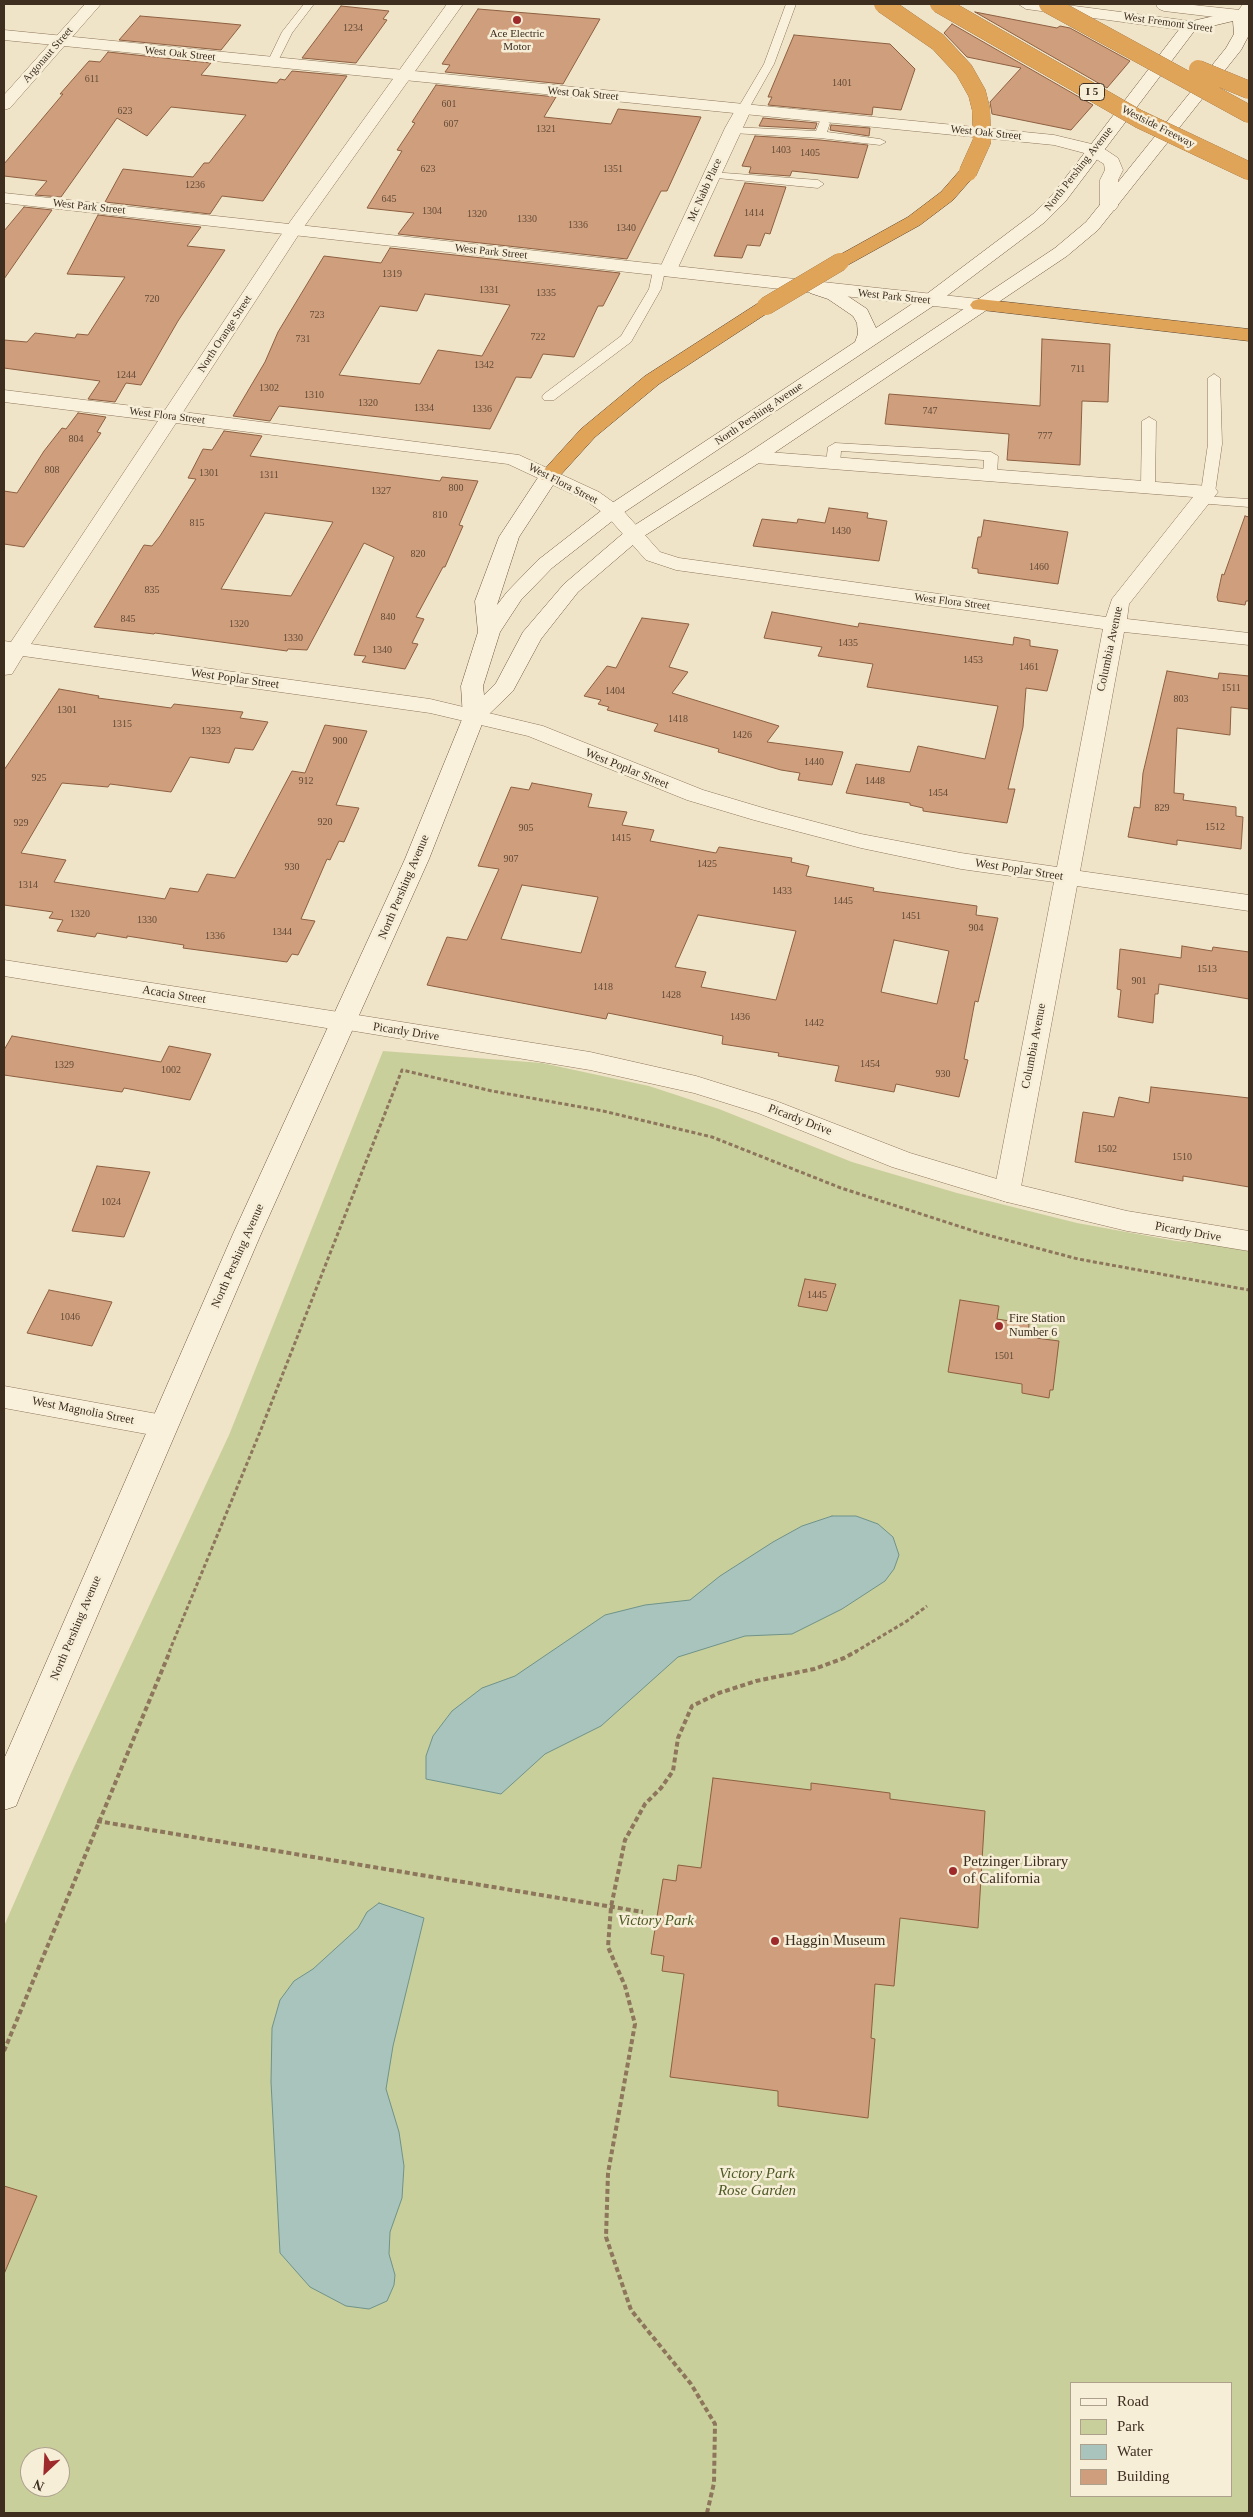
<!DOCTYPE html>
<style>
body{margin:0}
#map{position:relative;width:1253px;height:2517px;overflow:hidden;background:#f0e4c8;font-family:"Times New Roman",serif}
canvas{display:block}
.frame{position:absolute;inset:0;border:5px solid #3d2e20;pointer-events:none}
.legend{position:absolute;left:1070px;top:2382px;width:162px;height:115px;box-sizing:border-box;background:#f7eed8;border:1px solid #ada18e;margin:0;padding:6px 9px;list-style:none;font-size:15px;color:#3d2e20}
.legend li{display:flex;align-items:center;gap:10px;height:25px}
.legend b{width:25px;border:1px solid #ada18e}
.north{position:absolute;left:20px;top:2447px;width:50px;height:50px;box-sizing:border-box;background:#f7eed8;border:1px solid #ada18e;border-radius:50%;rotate:205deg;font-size:14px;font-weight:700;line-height:20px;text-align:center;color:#3d2e20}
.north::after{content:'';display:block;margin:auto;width:18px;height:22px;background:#9e2a2b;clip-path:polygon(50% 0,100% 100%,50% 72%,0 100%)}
</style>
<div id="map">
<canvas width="1253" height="2517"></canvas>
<div class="frame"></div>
<ul class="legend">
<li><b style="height:6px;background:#faf1dc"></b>Road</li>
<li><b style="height:14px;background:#c9cf9b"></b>Park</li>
<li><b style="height:14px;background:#a9c4bc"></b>Water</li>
<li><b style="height:14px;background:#cf9f7d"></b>Building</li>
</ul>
<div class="north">N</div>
</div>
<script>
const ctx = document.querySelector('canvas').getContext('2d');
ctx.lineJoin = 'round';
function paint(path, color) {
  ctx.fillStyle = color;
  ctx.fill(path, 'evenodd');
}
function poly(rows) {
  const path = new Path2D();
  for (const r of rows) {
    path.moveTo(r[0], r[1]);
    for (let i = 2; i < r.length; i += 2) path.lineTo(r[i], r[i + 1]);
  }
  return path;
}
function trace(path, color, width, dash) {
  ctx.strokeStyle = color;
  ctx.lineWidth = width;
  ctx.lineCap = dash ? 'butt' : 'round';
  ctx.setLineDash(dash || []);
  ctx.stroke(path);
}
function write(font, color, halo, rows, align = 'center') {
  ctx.font = font + ' "Times New Roman",serif';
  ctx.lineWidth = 5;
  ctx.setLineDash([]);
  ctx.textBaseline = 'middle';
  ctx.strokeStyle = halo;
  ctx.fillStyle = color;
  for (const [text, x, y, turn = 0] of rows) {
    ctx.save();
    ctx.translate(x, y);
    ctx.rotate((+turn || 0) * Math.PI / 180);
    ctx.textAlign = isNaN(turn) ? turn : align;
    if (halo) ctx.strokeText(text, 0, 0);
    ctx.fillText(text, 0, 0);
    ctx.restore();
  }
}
const green = poly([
 [383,1051,542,1063,649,1086,719,1109,852,1162,957,1193,1077,1223,1176,1241,1249,1248,1249,2513,4,2513,4,1926,72,1771,229,1435],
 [1072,2383,1232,2383,1232,2496,1072,2496],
 [30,2457,60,2457,60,2487,30,2487]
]);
const water = poly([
 [832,1516,856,1516,878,1524,893,1537,899,1555,894,1569,885,1581,842,1609,792,1634,745,1636,678,1657,601,1726,545,1754,501,1794,426,1779,426,1756,433,1736,452,1711,482,1688,515,1676,605,1615,645,1605,690,1600,720,1576,773,1542,802,1526,832,1516],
 [379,1903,424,1918,393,2046,386,2089,399,2132,404,2166,402,2198,390,2232,389,2254,395,2275,394,2285,387,2301,369,2309,346,2306,310,2287,280,2253,271,2082,272,2028,280,2000,294,1981,313,1969,358,1928,367,1912,379,1903]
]);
const building = poly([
 [341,6,389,11,383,19,387,20,356,63,302,58,341,6],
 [478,9,600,19,563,84,445,72,450,65,442,64,478,9],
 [975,12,1057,28,1060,26,1070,28,1130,61,1107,88,975,12],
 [140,16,199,21,241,25,221,50,119,40,140,16],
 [952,24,1093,105,1071,130,992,114,990,102,1021,68,967,57,944,33,952,24],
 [794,35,890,44,915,69,901,110,873,107,872,115,768,105,772,97,768,97,794,35],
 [108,52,211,63,201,75,277,83,280,79,285,80,292,71,347,76,263,201,222,196,210,214,105,202,123,169,193,177,204,163,209,163,246,115,171,107,147,136,117,118,61,197,35,195,47,181,4,176,4,164,63,94,60,94,89,61,100,62,108,52],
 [436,85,556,97,544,117,611,124,618,109,701,117,667,191,661,191,627,259,398,234,414,213,367,208,402,151,397,150,415,123,412,122,436,85],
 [763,118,817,123,815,129,759,126,763,118],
 [831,125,870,128,869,136,830,130,831,125],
 [755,136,820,140,868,145,858,178,792,171,790,176,749,173,751,167,742,166,755,136],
 [745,183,786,187,770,234,765,233,760,246,747,245,742,258,714,256,745,183],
 [24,207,52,210,4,279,4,231,24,207],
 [98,215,201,227,187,246,225,250,178,321,141,385,126,383,115,402,88,399,100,381,4,368,4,340,27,342,35,333,75,338,77,334,88,335,125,277,67,274,98,215],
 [390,248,620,273,603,306,598,306,574,357,543,354,531,378,516,377,490,429,279,406,270,421,233,416,265,362,278,332,324,256,381,263,390,248],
 [425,294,510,305,482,356,438,350,420,384,339,375,380,306,417,311,425,294],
 [1042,339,1110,344,1108,402,1082,401,1080,465,1007,460,1009,434,885,424,889,394,1040,406,1042,339],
 [78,413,106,417,97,432,101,433,24,547,4,544,4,491,17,493,44,451,62,428,66,429,78,413],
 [224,431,262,436,250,456,440,481,442,477,478,481,459,525,463,526,445,567,443,567,416,617,424,619,412,643,418,644,405,669,362,662,366,656,354,655,394,557,364,543,307,650,288,649,287,651,155,633,154,634,94,627,144,545,152,546,160,536,196,479,188,478,203,449,212,450,224,431],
 [265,513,333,522,291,596,221,589,265,513],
 [829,508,868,513,867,518,887,521,879,561,753,546,762,519,797,523,798,519,825,523,829,508],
 [1245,516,1249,517,1249,601,1246,601,1245,605,1218,601,1217,597,1222,574,1224,575,1245,516],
 [984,520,1068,532,1058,584,978,573,978,569,972,568,978,537,981,537,984,520],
 [772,612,858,627,859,623,1013,645,1014,637,1030,640,1030,646,1058,650,1047,691,1026,688,1023,727,1008,789,1015,789,1007,823,923,811,923,808,910,805,910,803,846,793,856,764,910,772,918,746,985,759,998,706,867,687,873,664,818,656,822,647,764,638,772,612],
 [642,618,689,624,669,667,688,672,672,693,779,726,767,742,843,752,832,785,798,780,800,773,781,770,718,752,719,749,654,731,658,724,607,710,609,707,598,704,601,700,584,696,607,666,616,668,642,618],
 [1167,671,1218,679,1219,673,1249,676,1249,709,1231,707,1230,735,1177,728,1174,793,1184,794,1183,800,1236,807,1236,816,1243,817,1241,849,1177,840,1177,845,1128,837,1134,807,1140,808,1143,773,1167,671],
 [59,689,99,696,98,698,171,708,174,704,243,712,240,718,268,722,253,750,235,748,229,763,190,757,171,792,110,784,108,787,62,783,21,853,66,860,54,882,165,899,170,888,198,892,207,874,235,878,292,771,305,773,325,725,367,731,336,805,359,808,344,842,339,841,330,860,327,859,301,919,315,921,298,955,292,954,287,962,183,948,184,945,127,936,127,938,97,933,95,937,57,931,63,920,49,918,53,912,4,905,4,770,59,689],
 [532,783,592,794,588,807,627,812,622,825,654,830,650,841,716,853,719,847,792,858,791,862,809,866,806,876,874,888,873,891,977,906,976,915,998,918,978,1002,975,1001,964,1059,968,1060,959,1097,896,1084,894,1092,835,1081,839,1066,778,1056,779,1053,722,1044,723,1036,608,1013,606,1019,427,985,447,937,467,940,499,869,478,866,511,787,529,790,532,783],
 [522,885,598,897,581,953,501,939,522,885],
 [698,915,796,931,776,1000,701,987,706,972,675,967,698,915],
 [894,940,949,951,937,1004,881,992,894,940],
 [1182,946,1212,951,1213,947,1249,952,1249,999,1159,984,1158,994,1155,994,1153,1023,1118,1017,1121,990,1117,989,1120,949,1181,958,1182,946],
 [12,1036,161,1062,169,1046,211,1054,190,1100,124,1088,122,1092,4,1075,4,1050,12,1036],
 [1151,1087,1249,1098,1249,1187,1183,1176,1183,1181,1075,1162,1083,1112,1114,1117,1119,1097,1149,1103,1151,1087],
 [97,1166,150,1172,124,1237,72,1231,97,1166],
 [805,1279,836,1284,827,1311,798,1306,805,1279],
 [49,1290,112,1302,92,1346,27,1333,49,1290],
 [960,1300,999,1306,997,1319,1029,1324,1028,1337,1059,1341,1053,1390,1050,1390,1049,1398,1022,1393,1022,1384,948,1372,960,1300],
 [713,1778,811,1790,811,1783,890,1793,890,1799,985,1811,978,1928,900,1918,894,1986,875,1984,871,2038,875,2039,868,2118,778,2106,778,2091,670,2077,684,1974,662,1971,664,1956,651,1954,663,1879,676,1881,678,1865,701,1868,713,1778],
 [4,2186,37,2196,4,2274,4,2186]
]);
const pathFar1 = poly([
 [169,1652,260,1432,402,1070,492,1091,603,1111,712,1137,841,1188,980,1233,1078,1259,1249,1290],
 [855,1652,907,1621,927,1606]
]);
const path = poly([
 [97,1821,643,1912],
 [4,2051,170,1651],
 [707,2513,714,2483,715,2424,691,2384,631,2310,606,2237,608,2173,635,2024,625,1986,608,1947,611,1907,625,1840,645,1804,661,1788,673,1771,678,1738,692,1706,719,1693,756,1681,814,1669,844,1658,857,1651]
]);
const service = poly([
 [304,4,314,4,292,33,276,65,268,65,267,63,282,32,304,4],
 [786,4,796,4,774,64,748,110,740,110,738,108,764,64,786,4],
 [1243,4,1249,4,1249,10,1244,17,1236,17,1235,15,1243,4],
 [824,120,830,123,827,132,880,139,886,142,880,145,820,138,732,133,726,130,732,127,816,131,820,121,824,120],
 [711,172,818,180,824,184,818,188,707,177,705,175,711,172],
 [659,267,665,271,661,289,631,342,554,400,544,400,542,397,544,394,621,336,649,289,653,271,659,267],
 [1214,374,1220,378,1222,444,1215,492,1208,496,1201,492,1208,444,1208,378,1214,374],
 [1149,417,1156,421,1155,487,1148,491,1141,487,1142,421,1149,417],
 [835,443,991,452,998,456,997,475,995,478,985,478,983,475,984,460,841,451,840,463,833,467,826,463,828,447,835,443],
 [1202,496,1249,499,1249,507,1197,503,1195,500,1202,496]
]);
const minor = poly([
 [85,4,101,4,10,108,4,110,4,95,85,4],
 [447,4,463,4,301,231,183,412,519,455,599,492,620,507,660,552,679,558,1106,617,1112,599,1193,497,755,463,748,461,745,457,748,453,755,451,1208,486,1215,488,1218,492,1129,604,1127,619,1249,633,1249,645,1124,632,1080,871,1249,895,1249,911,1077,886,1020,1192,1016,1199,1007,1202,998,1199,994,1192,1054,882,961,869,861,848,754,820,687,800,528,736,430,713,23,656,12,674,4,675,4,641,11,642,158,421,4,402,4,390,165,410,287,226,447,4],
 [176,423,508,464,585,500,606,515,646,560,676,570,1103,629,1057,867,961,853,861,834,770,810,703,790,543,726,430,699,31,644,176,423],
 [744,103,752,108,676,272,673,276,661,276,658,272,725,128,738,105,744,103],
 [4,960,345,1013,354,1016,358,1022,354,1028,345,1031,4,976,4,960],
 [4,1386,163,1415,173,1418,178,1426,173,1434,163,1437,4,1408,4,1386]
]);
const tertiary = poly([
 [1018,4,1059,4,1190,21,1198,26,1190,31,1026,9,1018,4],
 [1158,4,1184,4,1240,10,1248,15,1240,20,1164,11,1159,9,1156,6,1158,4],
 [4,30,1054,135,1100,146,1118,158,1123,170,1118,180,1118,206,1115,210,1109,211,1103,210,1100,206,1100,180,1105,170,1104,164,1088,154,1054,145,4,40,4,30],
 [4,193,979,299,985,301,988,305,985,309,979,311,4,203,4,193],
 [345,1013,590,1052,696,1076,776,1101,910,1153,1007,1182,1127,1211,1249,1231,1249,1251,1127,1231,1007,1202,892,1167,758,1113,694,1093,590,1070,336,1028,332,1022,336,1016,345,1013]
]);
const secondary = poly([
 [1240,10,1249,11,1249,35,1241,50,1098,230,1067,256,762,461,641,538,578,592,541,639,513,691,484,719,429,859,261,1234,20,1796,16,1806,4,1810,4,1759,233,1234,405,859,463,717,461,686,478,632,475,601,499,537,539,476,542,472,549,470,556,472,559,476,519,537,497,605,507,592,538,560,606,507,855,342,858,334,857,323,853,316,828,299,810,293,807,289,810,285,816,284,840,291,867,309,876,328,924,296,1033,214,1053,194,1184,23,1240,10],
 [1233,21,1234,34,1226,48,1086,222,1055,248,748,453,627,530,564,584,523,632,496,683,484,695,483,686,500,632,521,600,552,568,620,515,936,304,1045,222,1065,202,1195,30,1233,21]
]);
const motorway = poly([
 [968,167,974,168,977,172,974,176,953,200,920,225,846,266,834,266,831,262,834,258,908,217,941,192,962,168,968,167],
 [979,299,1249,329,1249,341,973,309,970,305,973,301,979,299],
 [766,300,772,302,775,306,772,310,659,384,595,437,556,480,542,480,539,476,542,472,581,429,645,376,760,302,766,300]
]);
const motorwayBridge = poly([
 [883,4,938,42,964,70,977,93,981,109,982,141,968,172],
 [939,4,1139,119,1249,171],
 [1048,4,1249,114],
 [1198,69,1249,90],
 [766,306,840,262]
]);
const markers = [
 [517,20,5,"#9e2a2b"],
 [999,1326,5,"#9e2a2b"],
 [953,1871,5,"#9e2a2b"],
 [775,1941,5,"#9e2a2b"]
];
const numberNames = [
 ["1234",353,28],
 ["611",92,79],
 ["1401",842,83],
 ["601",449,104],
 ["623",125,111],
 ["607",451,124],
 ["1321",546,129],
 ["1403",781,150],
 ["1405",810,153],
 ["623",428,169],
 ["1351",613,169],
 ["1236",195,185],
 ["645",389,199],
 ["1304",432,211],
 ["1414",754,213],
 ["1320",477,214],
 ["1330",527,219],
 ["1336",578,225],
 ["1340",626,228],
 ["1319",392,274],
 ["1331",489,290],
 ["1335",546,293],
 ["720",152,299],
 ["723",317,315],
 ["722",538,337],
 ["731",303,339],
 ["1342",484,365],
 ["711",1078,369],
 ["1244",126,375],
 ["1302",269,388],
 ["1310",314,395],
 ["1320",368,403],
 ["1334",424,408],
 ["1336",482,409],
 ["747",930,411],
 ["777",1045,436],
 ["804",76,439],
 ["808",52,470],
 ["1301",209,473],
 ["1311",269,475],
 ["800",456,488],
 ["1327",381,491],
 ["810",440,515],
 ["815",197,523],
 ["1430",841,531],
 ["820",418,554],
 ["1460",1039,567],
 ["835",152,590],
 ["840",388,617],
 ["845",128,619],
 ["1320",239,624],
 ["1330",293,638],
 ["1435",848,643],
 ["1340",382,650],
 ["1453",973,660],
 ["1461",1029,667],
 ["1511",1231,688],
 ["1404",615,691],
 ["803",1181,699],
 ["1301",67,710],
 ["1418",678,719],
 ["1315",122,724],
 ["1323",211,731],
 ["1426",742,735],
 ["900",340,741],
 ["1440",814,762],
 ["925",39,778],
 ["912",306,781],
 ["1448",875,781],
 ["1454",938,793],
 ["829",1162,808],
 ["920",325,822],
 ["929",21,823],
 ["1512",1215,827],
 ["905",526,828],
 ["1415",621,838],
 ["907",511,859],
 ["1425",707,864],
 ["930",292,867],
 ["1314",28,885],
 ["1433",782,891],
 ["1445",843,901],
 ["1320",80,914],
 ["1451",911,916],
 ["1330",147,920],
 ["904",976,928],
 ["1344",282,932],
 ["1336",215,936],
 ["1513",1207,969],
 ["901",1139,981],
 ["1418",603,987],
 ["1428",671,995],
 ["1436",740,1017],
 ["1442",814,1023],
 ["1454",870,1064],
 ["1329",64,1065],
 ["1002",171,1070],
 ["930",943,1074],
 ["1502",1107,1149],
 ["1510",1182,1157],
 ["1024",111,1202],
 ["1445",817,1295],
 ["1046",70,1317],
 ["1501",1004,1356]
];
const farStreetnames = [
 ["West Fremont Street",1168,23,8],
 ["West Oak Street",180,54,6],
 ["Argonaut Street",48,55,-49],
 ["West Oak Street",583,94,5],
 ["Westside Freeway",1158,127,27],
 ["West Oak Street",986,133,6],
 ["North Pershing Avenue",1079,169,-52],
 ["Mc Nabb Place",705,190,-66],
 ["West Park Street",89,207,6],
 ["West Park Street",491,252,6],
 ["West Park Street",894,297,6],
 ["North Orange Street",225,334,-57],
 ["North Pershing Avenue",759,414,-34],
 ["West Flora Street",167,416,7],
 ["West Flora Street",563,484,27],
 ["West Flora Street",952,602,7]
];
const farPoinames = [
 ["Ace Electric",517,34],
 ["Motor",517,47]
];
const shields = [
 [1092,92,25]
];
const shieldNames = [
 ["I 5",1092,92]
];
const streetNames = [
 ["Columbia Avenue",1110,649,-78],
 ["West Poplar Street",235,679,8],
 ["West Poplar Street",627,769,22],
 ["West Poplar Street",1019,870,9],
 ["North Pershing Avenue",404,887,-67],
 ["Acacia Street",174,995,9],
 ["Picardy Drive",406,1032,9],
 ["Columbia Avenue",1034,1046,-79],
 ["Picardy Drive",800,1120,21],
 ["Picardy Drive",1188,1232,10],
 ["North Pershing Avenue",238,1256,-66],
 ["West Magnolia Street",83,1411,11],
 ["North Pershing Avenue",76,1628,-67]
];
const poiNames = [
 ["Fire Station",1009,1319],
 ["Number 6",1009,1333]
];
const nearPoinames = [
 ["Petzinger Library",963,1862],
 ["of California",963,1879],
 ["Haggin Museum",785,1941]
];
const nearParknames = [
 ["Victory Park",656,1921],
 ["Victory Park",757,2174],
 ["Rose Garden",757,2191]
];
paint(green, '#c9cf9b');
paint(water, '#a9c4bc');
trace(water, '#6f938a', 1);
paint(building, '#cf9f7d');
trace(building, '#8d5f41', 1);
trace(service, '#8d765c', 1);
trace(minor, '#8d765c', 1);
trace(tertiary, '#8d765c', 1);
trace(secondary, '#6f573f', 1);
trace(motorway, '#5b4430', 1);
trace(pathFar1, '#8d765c', 3, [4, 2.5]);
trace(path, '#8d765c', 4, [5, 3]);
paint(service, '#faf1dc');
paint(minor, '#faf1dc');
paint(tertiary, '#faf1dc');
paint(secondary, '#faf1dc');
paint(motorway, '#e0a458');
trace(motorwayBridge, '#5b4430', 18, []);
trace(motorwayBridge, '#e0a458', 18);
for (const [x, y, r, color] of markers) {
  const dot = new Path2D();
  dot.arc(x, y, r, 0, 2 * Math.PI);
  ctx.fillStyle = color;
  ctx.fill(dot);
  trace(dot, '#f7eed8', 2);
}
write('10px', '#624a37', null, numberNames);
write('11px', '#3d2e20', '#f7eed8', farStreetnames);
write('11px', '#3d2e20', '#f7eed8', farPoinames);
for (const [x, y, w] of shields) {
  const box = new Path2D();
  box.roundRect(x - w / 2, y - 8.5, w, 17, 4);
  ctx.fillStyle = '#f7eed8';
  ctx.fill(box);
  trace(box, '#3d2e20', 1);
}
write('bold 11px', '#3d2e20', null, shieldNames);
write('12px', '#3d2e20', '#f7eed8', streetNames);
write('12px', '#3d2e20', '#f7eed8', poiNames, 'left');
write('15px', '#3d2e20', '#f7eed8', nearPoinames, 'left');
write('italic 15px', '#4d5a26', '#f7eed8', nearParknames);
</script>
